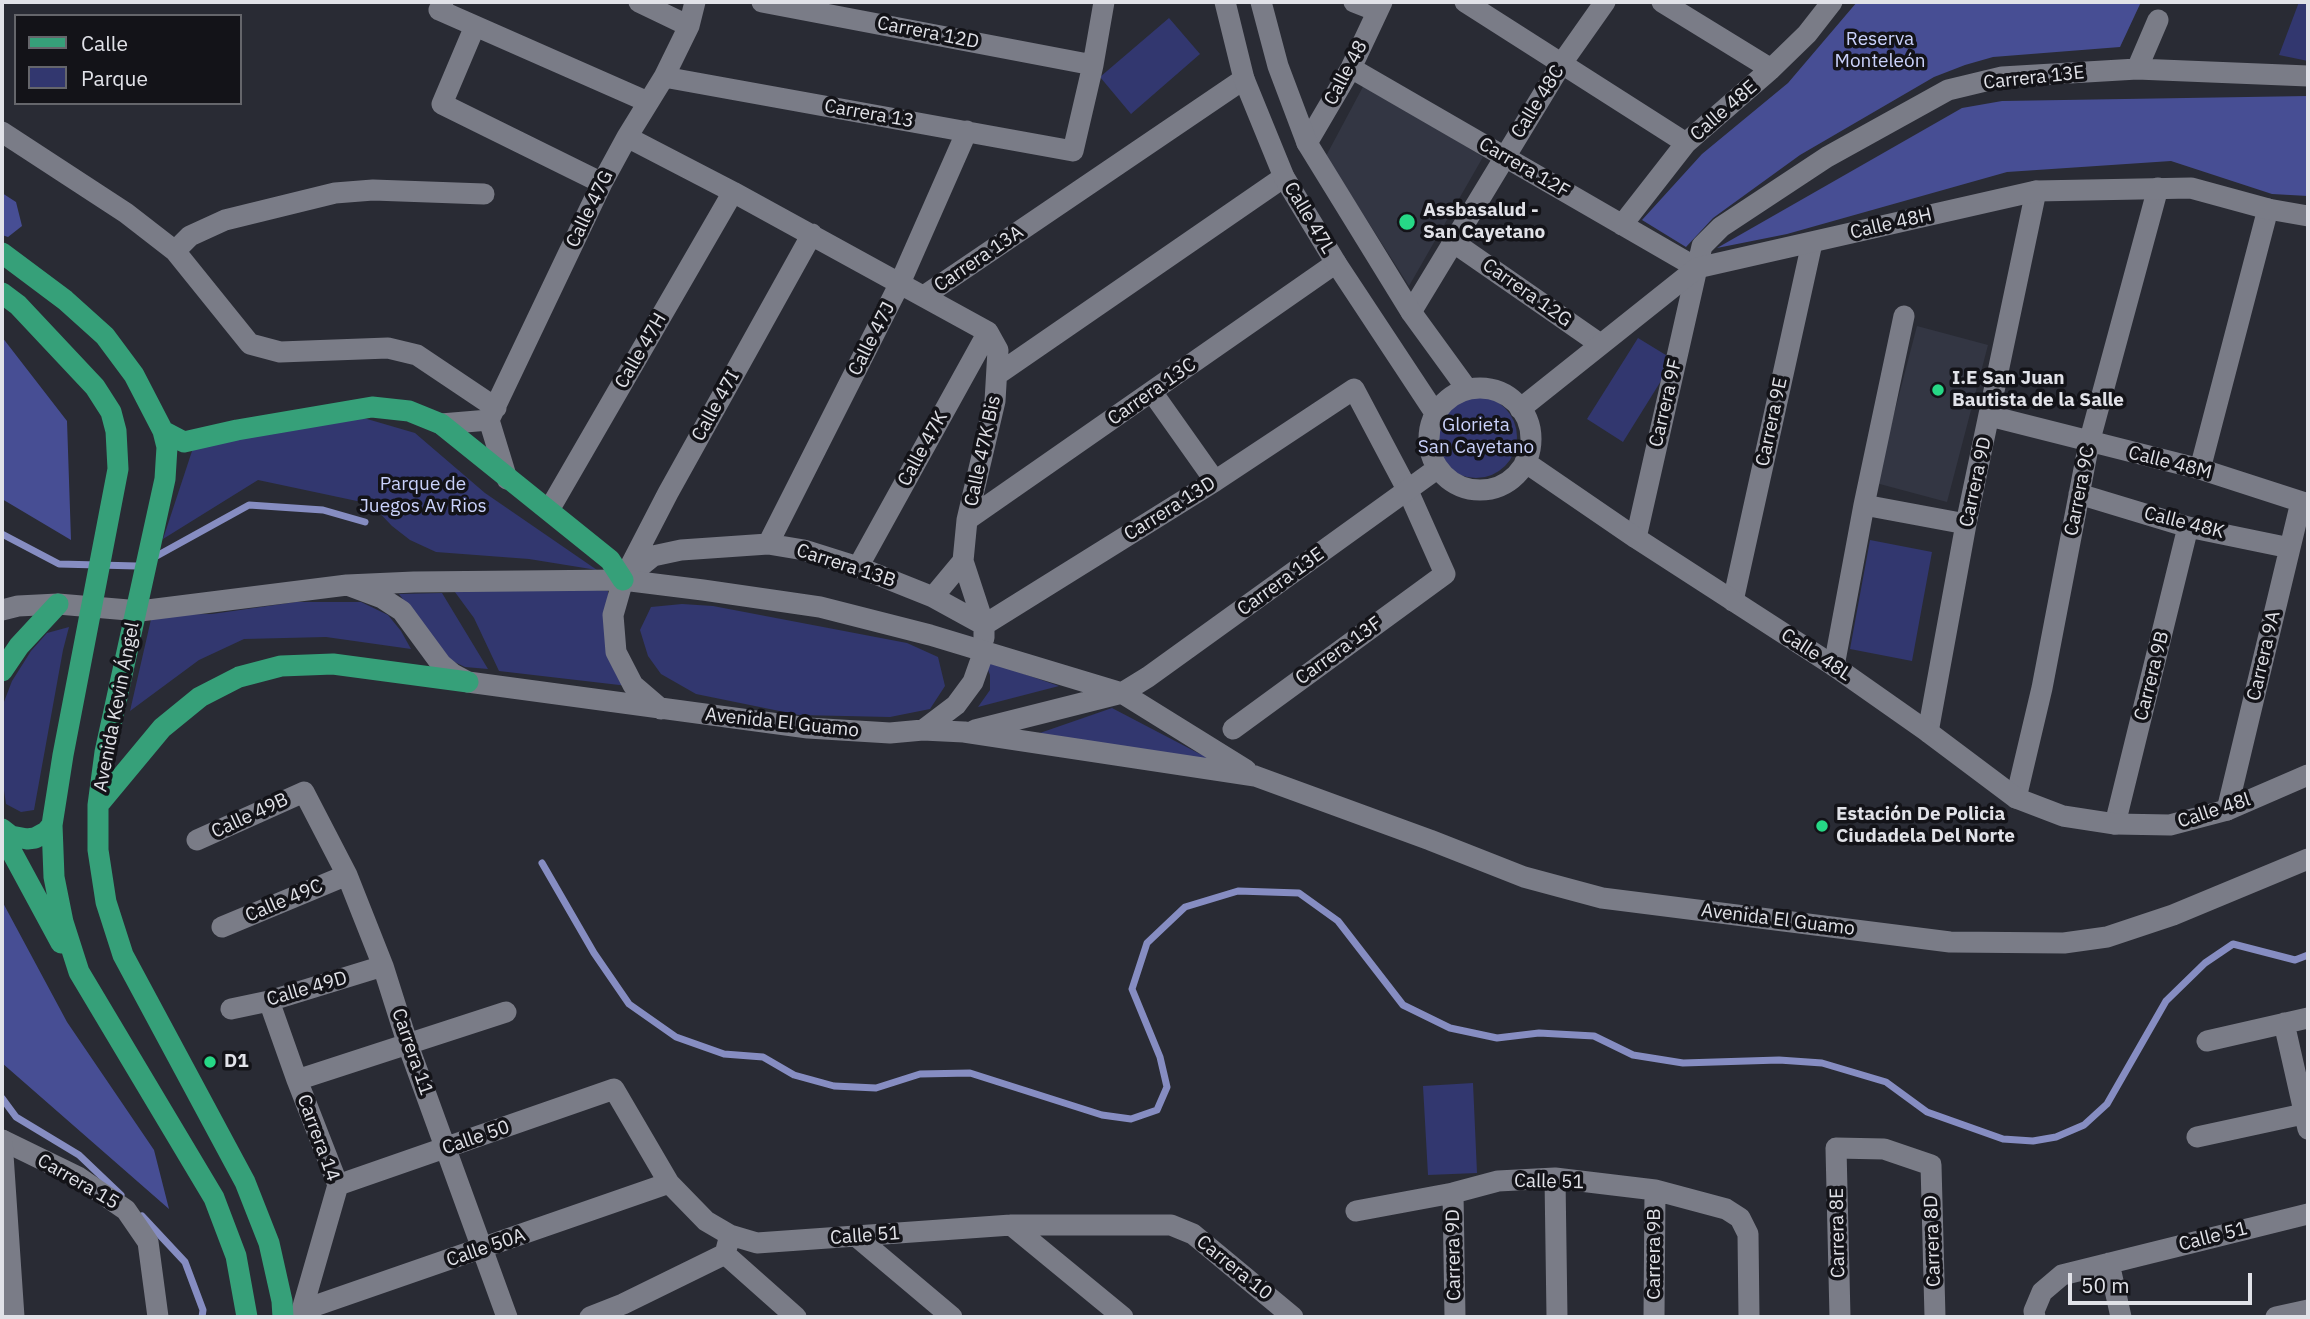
<!DOCTYPE html>
<meta charset="utf-8">
<style>
body{margin:0}
#map{position:relative;width:2310px;height:1319px;overflow:hidden;background:#292b34;font-family:"IBM Plex Sans",sans-serif}
canvas{display:block}
.frame{position:absolute;inset:0;border:4px solid #e1e2e8;pointer-events:none}
.legend{position:absolute;left:14px;top:14px;width:228px;height:91px;box-sizing:border-box;background:#131318;border:2px solid #65666b;margin:0;padding:9px 12px;list-style:none;font-size:21px;color:#e1e2e8}
.legend li{display:flex;align-items:center;gap:14px;height:35px}
.legend b{width:35px;border:2px solid #65666b}
.scale{position:absolute;left:2068px;top:1273px;width:184px;height:32px;box-sizing:border-box;border:4px solid #e1e2e8;border-top:0;padding-left:9px;font-size:21px;line-height:24px;white-space:nowrap;color:#e1e2e8;-webkit-text-stroke:5px #131318;paint-order:stroke}
</style>
<div id="map">
<canvas width="2310" height="1319"></canvas>
<div class="frame"></div>
<ul class="legend">
<li><b style="height:9px;background:#36a079"></b>Calle</li>
<li><b style="height:19px;background:#32376f"></b>Parque</li>
</ul>
<div class="scale">50 m</div>
</div>
<script>
const ctx = document.querySelector('canvas').getContext('2d');
ctx.lineJoin = 'round';
function paint(path, color) {
  ctx.fillStyle = color;
  ctx.fill(path, 'evenodd');
}
function poly(rows) {
  const path = new Path2D();
  for (const r of rows) {
    if (r.length === 3) {
      path.moveTo(r[0] + r[2], r[1]);
      path.arc(r[0], r[1], r[2], 0, 2 * Math.PI);
      continue;
    }
    path.moveTo(r[0], r[1]);
    for (let i = 2; i < r.length; i += 2) path.lineTo(r[i], r[i + 1]);
  }
  return path;
}
function trace(path, color, width, dash) {
  ctx.strokeStyle = color;
  ctx.lineWidth = width;
  ctx.lineCap = dash ? 'butt' : 'round';
  ctx.setLineDash(dash || []);
  ctx.stroke(path);
}
function write(font, color, halo, rows, align = 'center') {
  ctx.font = font + ' "IBM Plex Sans",sans-serif';
  ctx.lineWidth = 7;
  ctx.setLineDash([]);
  ctx.textBaseline = 'middle';
  ctx.strokeStyle = halo;
  ctx.fillStyle = color;
  for (const [text, x, y, turn = 0] of rows) {
    ctx.save();
    ctx.translate(x, y);
    ctx.rotate((+turn || 0) * Math.PI / 180);
    ctx.textAlign = isNaN(turn) ? turn : align;
    if (halo) ctx.strokeText(text, 0, 0);
    ctx.fillText(text, 0, 0);
    ctx.restore();
  }
}
const built = poly([
 [1365,83,1483,157,1409,286,1326,156],
 [1917,326,1988,345,1947,502,1876,483]
]);
const green = poly([
 [2299,2,2308,2,2308,61,2279,55],
 [1169,18,1200,54,1131,114,1100,77],
 [1638,338,1674,360,1623,442,1587,419],
 [1476,437,41],
 [350,414,415,433,485,493,597,570,529,559,436,552,410,540,392,526,371,504,258,480,163,539,193,448],
 [1870,540,1932,552,1912,661,1850,649],
 [538,586,608,591,607,642,628,686,499,671,474,618,452,588],
 [442,593,488,669,465,667,448,659,399,594],
 [296,602,361,602,388,615,401,631,411,649,326,637,244,639,199,660,130,711,152,615,212,614],
 [682,604,713,606,907,643,938,657,945,686,930,709,890,717,799,715,696,694,661,674,648,656,640,630,651,607],
 [69,627,63,650,34,810,21,812,6,804,2,777,2,707,12,681,31,651,47,633],
 [985,662,998,665,1059,686,978,707,990,690,990,675],
 [1112,708,1198,753,1261,780,1037,734],
 [1473,1083,1477,1173,1428,1175,1423,1086]
]);
const forest = poly([
 [1857,2,2141,2,2120,47,1993,57,1965,65,1934,77,1800,155,1713,218,1686,247,1642,220,1702,154,1788,83],
 [2308,96,2308,196,2272,194,2171,161,2007,172,1787,234,1717,248,1962,108,2002,101],
 [2,193,16,202,22,226,8,237,2,235],
 [2,337,67,421,71,540,2,499],
 [2,901,67,1022,154,1150,169,1209,2,1063]
]);
const stream = poly([
 [2,534,59,564,137,566,143,563],
 [153,558,249,505,323,510,365,522],
 [542,863,594,953,629,1004,676,1037,724,1054,763,1057,794,1075,834,1086,876,1088,920,1074,970,1073,1102,1115,1131,1119,1157,1110,1167,1087,1160,1057,1132,989,1147,943,1185,907,1238,891,1299,893,1338,921,1403,1005,1450,1028,1497,1038,1539,1033,1594,1036,1633,1055,1683,1063,1779,1060,1822,1063,1886,1082,1927,1112,2003,1139,2033,1141,2056,1137,2084,1125,2107,1104,2166,1001,2205,963,2233,944,2295,960,2308,955],
 [2,1098,16,1117,79,1155,121,1195],
 [142,1216,185,1262,203,1310,202,1317]
]);
const street = poly([
 [443,2,439,10,648,102],
 [639,2,689,26],
 [762,2,1093,65],
 [1354,2,1377,11],
 [1465,2,1686,143],
 [1662,2,1771,69],
 [475,26,442,104,602,183],
 [1351,68,1697,268],
 [2137,69,2158,20],
 [664,77,1073,151,1093,65,1104,2],
 [2,132,126,213,175,251,250,344,280,352,388,348,417,355,496,408],
 [627,137,733,192,988,332,998,350,995,401,967,520,963,561,984,625,984,638],
 [1307,143,1351,68,1382,2],
 [1622,225,1686,143,1771,69,1807,34,1832,2],
 [1453,242,1600,344],
 [175,251,190,236,225,220,335,193,373,190,484,194],
 [924,296,1244,79],
 [1411,312,1562,63,1605,2],
 [998,374,1284,177],
 [1152,392,1215,481],
 [1990,416,2200,469,2308,504],
 [441,424,489,420],
 [2200,469,2268,209],
 [507,479,489,420,602,183,627,137,664,77,689,26,695,2],
 [2079,494,2188,527,2290,548],
 [1864,505,1966,524],
 [549,510,733,192],
 [967,520,1336,263],
 [1636,538,1702,246,1721,227,1827,157,1948,90,2002,77,2137,69,2308,76],
 [768,544,900,283,967,131],
 [858,567,988,332],
 [632,573,653,556,681,550,768,544,804,550,858,567,933,597,984,625],
 [623,580,668,493,812,234],
 [933,597,963,561],
 [1733,601,1812,243],
 [984,625,1215,481,1354,389,1408,491,1445,574,1233,729],
 [1834,666,1864,505,1904,316],
 [1928,732,1966,524,2036,191],
 [2016,798,2042,688,2089,443,2158,188],
 [2227,810,2301,502],
 [2115,824,2188,527],
 [197,840,304,792,347,875,383,966,408,1045,507,1317],
 [222,927,347,875],
 [269,1001,297,1080,338,1185,300,1317],
 [231,1009,269,1001,383,966],
 [2284,1023,2308,1129],
 [2207,1041,2308,1018],
 [297,1080,506,1012],
 [2197,1137,2308,1113],
 [2,1140,78,1177,126,1210,148,1242,158,1317],
 [1555,1178,1557,1317],
 [338,1185,614,1089,669,1183,706,1221,730,1235,757,1243,1011,1225,1171,1225,1193,1234,1293,1317],
 [1453,1193,1455,1317],
 [1356,1211,1453,1193,1498,1181,1555,1178,1655,1190,1726,1209,1740,1218,1748,1234,1749,1317],
 [1011,1225,1123,1317],
 [857,1237,952,1317],
 [725,1254,796,1317],
 [2109,1263,2121,1317],
 [303,1310,669,1183],
 [590,1317,623,1304,725,1254,730,1235],
 [1654,1317,1655,1190],
 [1840,1317,1836,1148,1884,1149,1931,1165,1935,1317],
 [2035,1317,2034,1311,2042,1292,2062,1275,2308,1214],
 [2276,1317,2308,1310]
]);
const secondary = poly([
 [1225,2,1244,79,1284,177,1336,263,1435,413],
 [1261,2,1278,66,1307,143,1411,312,1467,389],
 [1480,439,51],
 [1520,409,1697,268,2036,191,2191,188,2268,209,2308,216],
 [1525,462,1636,538,1834,666,1928,732,2016,798,2063,816,2115,824,2170,825,2227,810,2308,775],
 [623,580,613,615,616,652,633,685,661,709],
 [347,585,382,598,402,611,441,664,453,674,468,682,808,728,890,733,923,730,964,732,1255,776,1430,840,1524,877,1602,898,1950,942,2064,943,2107,937,2173,915,2308,859],
 [2,610,18,606,58,604,140,611,347,585,414,582,623,580,703,590,820,607,930,635,1122,693,1246,770],
 [923,730,956,705,973,682,984,651],
 [975,730,1122,693,1148,677,1438,468],
 [2,1140,14,1317]
]);
const primary = poly([
 [2,253,65,300,105,336,134,375,163,431,167,447,165,479,105,752,98,805,98,850,106,902,123,955,245,1182,269,1243,282,1301,283,1317],
 [2,293,18,305,95,387,111,412,116,431,118,469,63,755,52,825,54,877,63,922,79,972,214,1198,236,1256,247,1317],
 [163,431,184,442,237,430,372,407,409,411,441,424,610,560,623,580],
 [2,671,19,646,58,604],
 [98,805,162,728,200,697,239,677,281,666,333,664,468,682],
 [2,829,11,836,27,839,35,838,46,832,52,825],
 [2,834,61,943]
]);
const markers = [
 [1407,222,9,"#26d886"],
 [1938,390,7,"#26d886"],
 [1822,826,7,"#26d886"],
 [210,1062,7,"#26d886"]
];
const streetNames = [
 ["Carrera 12D",928,33,11],
 ["Calle 48",1346,73,-62],
 ["Carrera 13E",2034,78,-6],
 ["Calle 48C",1538,102,-58],
 ["Calle 48E",1724,111,-41],
 ["Carrera 13",869,114,10],
 ["Carrera 12F",1524,168,30],
 ["Calle 47G",590,209,-64],
 ["Calle 47L",1309,218,59],
 ["Calle 48H",1891,224,-13],
 ["Carrera 13A",979,259,-34],
 ["Carrera 12G",1527,293,35],
 ["Calle 47J",872,339,-63],
 ["Calle 47H",641,351,-60],
 ["Carrera 13C",1152,392,-35],
 ["Carrera 9F",1666,403,-77],
 ["Calle 47I",716,406,-61],
 ["Carrera 9E",1772,422,-78],
 ["Calle 47K",923,449,-61],
 ["Calle 47K Bis",983,451,-78],
 ["Calle 48M",2170,463,14],
 ["Carrera 9D",1976,482,-78],
 ["Carrera 9C",2080,491,-79],
 ["Carrera 13D",1170,509,-32],
 ["Calle 48K",2184,523,14],
 ["Carrera 13B",846,566,18],
 ["Carrera 13E",1281,582,-36],
 ["Carrera 13F",1339,651,-36],
 ["Calle 48L",1816,655,33],
 ["Carrera 9A",2264,656,-77],
 ["Carrera 9B",2152,676,-76],
 ["Avenida Kevin Ángel",117,707,-79],
 ["Avenida El Guamo",782,723,6],
 ["Calle 48l",2214,811,-18],
 ["Calle 49B",250,816,-25],
 ["Calle 49C",284,901,-23],
 ["Avenida El Guamo",1778,920,7],
 ["Calle 49D",307,989,-16],
 ["Carrera 11",412,1052,71],
 ["Carrera 14",318,1138,70],
 ["Calle 50",476,1138,-19],
 ["Carrera 15",78,1182,30],
 ["Calle 51",1549,1182,1],
 ["Carrera 8E",1838,1233,-91],
 ["Calle 51",865,1236,-4],
 ["Calle 51",2213,1237,-14],
 ["Carrera 8D",1933,1241,-92],
 ["Calle 50A",486,1248,-19],
 ["Carrera 9B",1655,1254,-90],
 ["Carrera 9D",1454,1255,-91],
 ["Carrera 10",1234,1268,39]
];
const parkNames = [
 ["Reserva",1880,40],
 ["Monteleón",1880,62],
 ["Glorieta",1476,426],
 ["San Cayetano",1476,448],
 ["Parque de",423,485],
 ["Juegos Av Rios",423,507]
];
const poiNames = [
 ["Assbasalud -",1423,211],
 ["San Cayetano",1423,233],
 ["I.E San Juan",1952,379],
 ["Bautista de la Salle",1952,401],
 ["Estación De Policia",1836,815],
 ["Ciudadela Del Norte",1836,837],
 ["D1",224,1062]
];
paint(built, '#333643');
paint(green, '#32376f');
paint(forest, '#474e94');
trace(stream, '#868dc2', 7);
trace(street, '#7a7c87', 21);
trace(secondary, '#7a7c87', 21);
trace(primary, '#36a079', 21);
for (const [x, y, r, color] of markers) {
  const dot = new Path2D();
  dot.arc(x, y, r, 0, 2 * Math.PI);
  ctx.fillStyle = color;
  ctx.fill(dot);
  trace(dot, '#131318', 2.5);
}
write('19px', '#e1e2e8', '#131318', streetNames);
write('19px', '#cad2fb', '#131318', parkNames);
write('bold 19px', '#e1e2e8', '#131318', poiNames, 'left');
</script>
